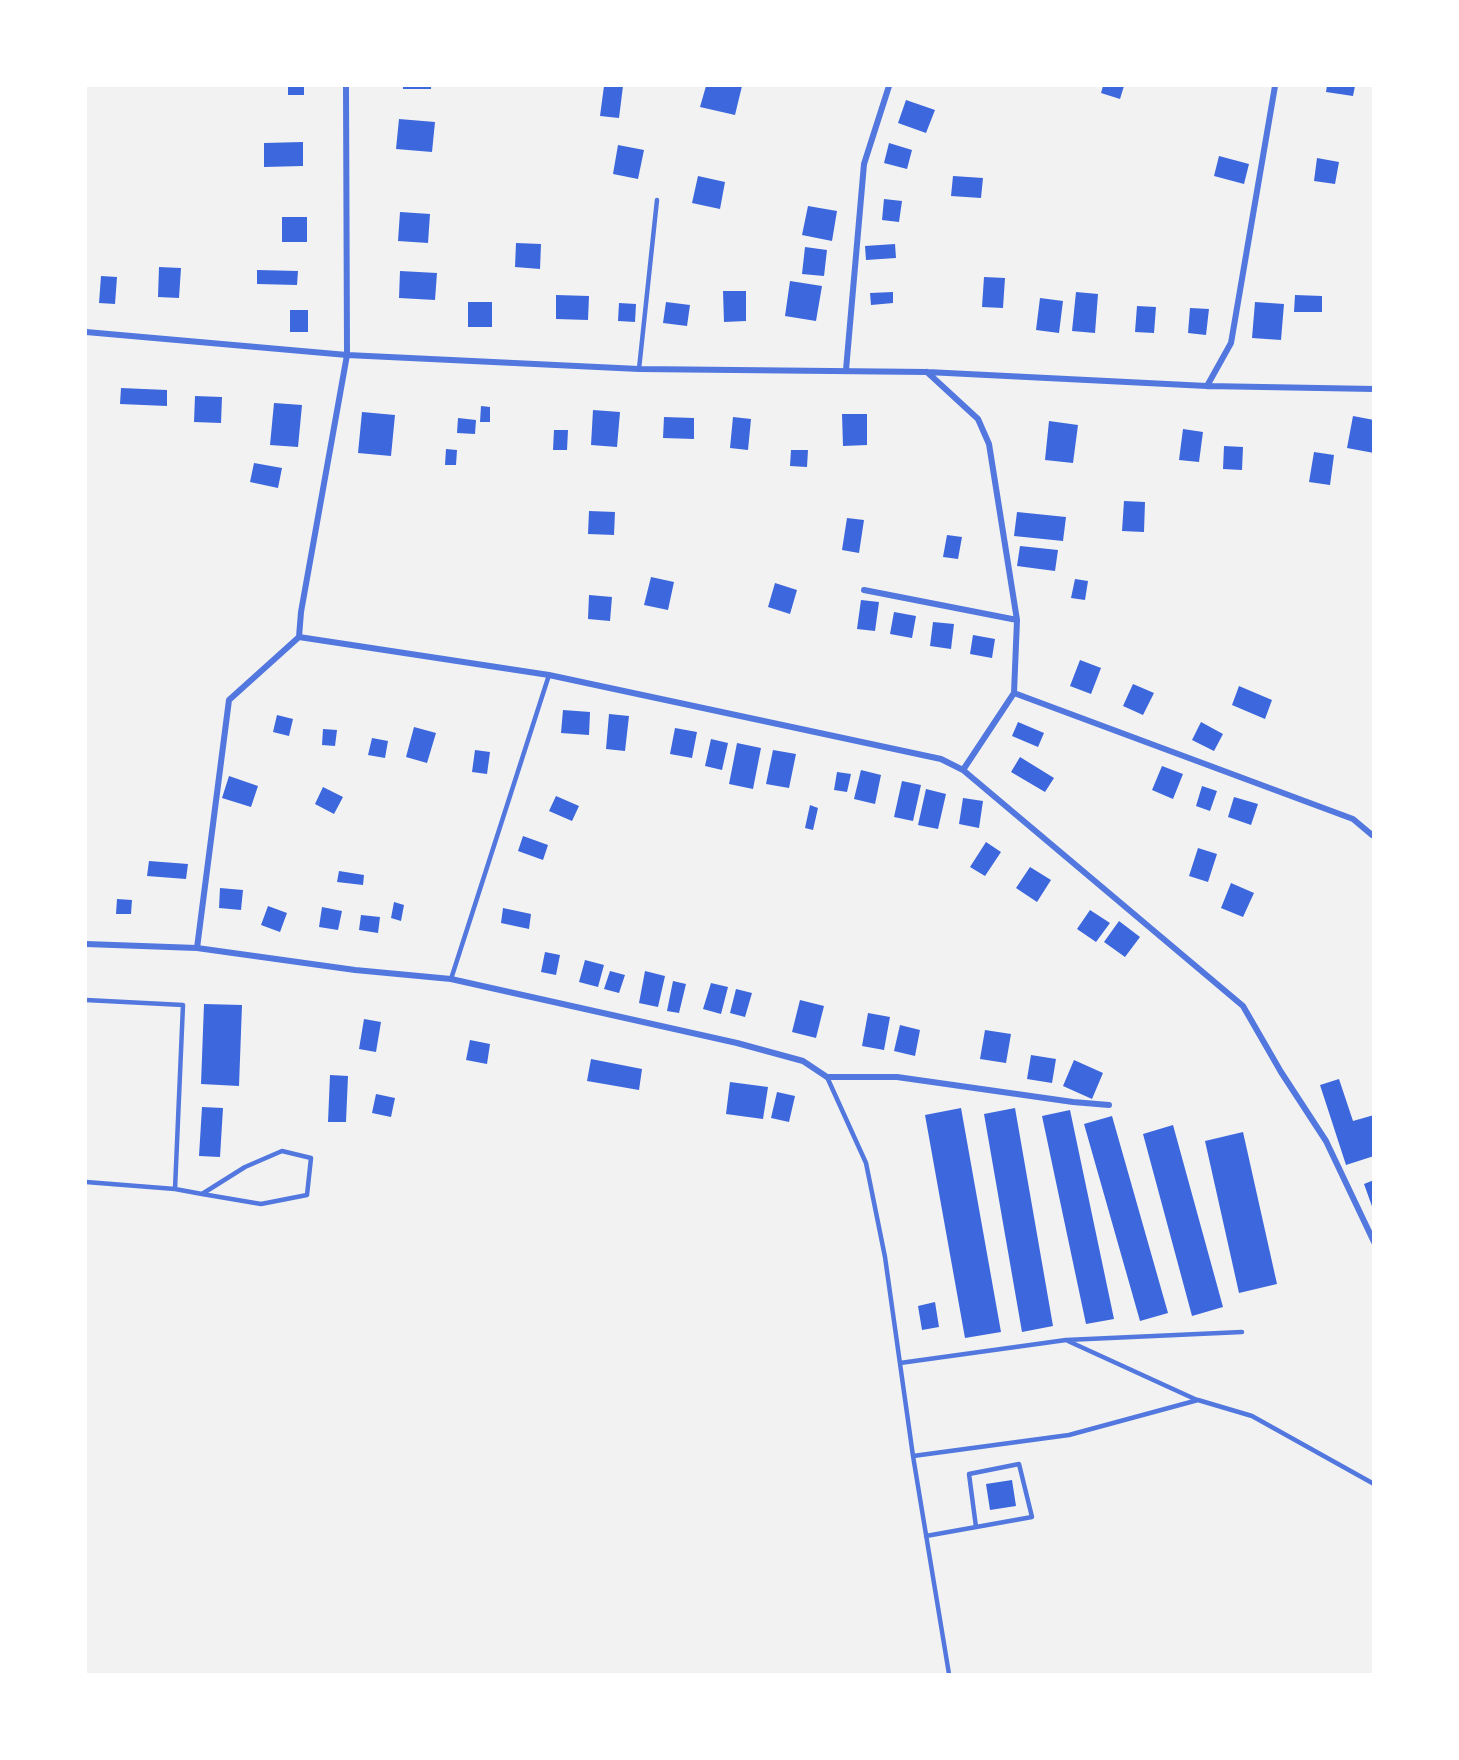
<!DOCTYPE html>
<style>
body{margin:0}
#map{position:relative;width:1459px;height:1760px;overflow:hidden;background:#f2f2f2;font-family:"Alegreya Sans",sans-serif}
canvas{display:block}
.frame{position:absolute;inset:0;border:87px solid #fff;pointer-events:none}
</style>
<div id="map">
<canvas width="1459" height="1760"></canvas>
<div class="frame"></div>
</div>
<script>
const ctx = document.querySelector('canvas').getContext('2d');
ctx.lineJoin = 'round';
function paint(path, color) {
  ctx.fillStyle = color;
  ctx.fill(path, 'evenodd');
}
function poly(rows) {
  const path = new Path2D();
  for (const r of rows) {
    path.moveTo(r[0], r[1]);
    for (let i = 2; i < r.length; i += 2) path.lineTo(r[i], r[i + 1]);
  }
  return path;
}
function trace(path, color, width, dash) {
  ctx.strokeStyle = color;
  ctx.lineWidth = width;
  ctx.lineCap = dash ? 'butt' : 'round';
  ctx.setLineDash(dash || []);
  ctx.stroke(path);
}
const building = poly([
 [288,86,304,86,304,95,288,95],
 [403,86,431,86,431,89,403,89],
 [604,86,623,86,619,118,600,116],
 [706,86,742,86,735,115,700,107],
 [1103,86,1124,86,1120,99,1101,93],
 [1327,86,1355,86,1353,96,1326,92],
 [906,100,935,110,926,133,898,123],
 [399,119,435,122,432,152,396,149],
 [303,142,303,166,264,167,264,143],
 [889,143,912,150,907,169,884,163],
 [618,145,644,150,638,179,613,174],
 [1219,156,1249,164,1244,184,1214,176],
 [1317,158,1339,162,1335,184,1314,181],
 [698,176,725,182,720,209,692,203],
 [953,176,983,178,981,198,951,196],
 [884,199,902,201,899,222,882,220],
 [808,206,837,211,832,241,802,235],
 [400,212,430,214,428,243,398,241],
 [282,217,307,217,307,242,282,242],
 [516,243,541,244,540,269,515,267],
 [895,244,896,258,866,260,865,246],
 [805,247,827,250,824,276,802,274],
 [159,267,181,268,179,298,158,297],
 [257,270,298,271,297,285,257,284],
 [400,271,437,273,435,300,399,298],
 [101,276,117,277,115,304,99,303],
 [984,277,1005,278,1003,308,982,307],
 [790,281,822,286,816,321,785,316],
 [723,291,746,291,746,321,724,322],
 [893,292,893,303,871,305,870,293],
 [1076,292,1098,294,1095,333,1072,331],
 [556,295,589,296,588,320,556,319],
 [1295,295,1322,296,1322,312,1294,312],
 [1040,298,1063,301,1059,333,1036,330],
 [468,302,492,302,492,327,468,327],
 [666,302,690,305,687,326,663,323],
 [1255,302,1284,304,1281,340,1252,338],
 [619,303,636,304,635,322,618,321],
 [1137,306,1156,307,1154,333,1135,332],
 [1190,308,1209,309,1206,335,1188,333],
 [290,310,308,310,308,332,290,332],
 [121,388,167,390,167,406,120,404],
 [195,396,222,397,221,423,194,422],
 [274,403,302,405,298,447,270,445],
 [481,406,490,407,490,422,480,422],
 [593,410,620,412,617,447,591,445],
 [362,412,395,415,391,456,358,453],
 [842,414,867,414,867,445,843,446],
 [1353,416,1374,420,1374,453,1347,448],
 [664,417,694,418,694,439,663,438],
 [733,417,751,419,748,450,730,448],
 [458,418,476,420,475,434,457,433],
 [1049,421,1078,425,1073,463,1045,460],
 [1183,429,1203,432,1199,462,1179,460],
 [554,430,568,430,567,450,553,450],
 [1224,446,1243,447,1242,470,1223,469],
 [446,449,457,450,456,465,445,465],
 [791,450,808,450,807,467,790,466],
 [1314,452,1334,455,1330,485,1309,482],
 [254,463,282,468,278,488,250,482],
 [1124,501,1145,502,1144,532,1122,531],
 [589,511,615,512,614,535,588,534],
 [1017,512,1066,517,1063,541,1014,536],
 [847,518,864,520,859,553,842,550],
 [947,535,962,537,958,559,943,557],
 [1020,546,1058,550,1055,571,1017,566],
 [651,577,674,582,668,610,644,605],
 [1075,579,1088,581,1085,600,1071,598],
 [775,583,797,590,790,614,768,607],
 [589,595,612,597,610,621,588,619],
 [861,600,879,602,875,631,857,629],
 [894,612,916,616,912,638,890,634],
 [933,622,954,624,951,649,930,646],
 [973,635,995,639,992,658,970,654],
 [1080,660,1101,668,1091,694,1070,686],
 [1133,684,1154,693,1143,715,1123,706],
 [1239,686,1272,700,1265,719,1232,705],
 [563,710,590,712,589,735,561,733],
 [609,714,629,716,625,751,606,749],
 [277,715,293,719,289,736,273,732],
 [1018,722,1044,733,1038,747,1012,736],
 [1201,722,1223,734,1214,751,1192,740],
 [414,727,436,733,427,763,406,757],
 [675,728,697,732,692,758,670,754],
 [323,729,337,730,335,746,322,745],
 [372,738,388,741,385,758,368,755],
 [711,739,728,743,722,770,705,766],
 [737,743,761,748,753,789,729,784],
 [475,750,490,752,487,774,472,772],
 [773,750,796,754,789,788,766,784],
 [1020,757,1054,778,1045,792,1011,772],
 [1162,766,1183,774,1173,799,1152,790],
 [861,770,881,775,875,804,854,799],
 [837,772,851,774,847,792,834,790],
 [229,776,258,786,251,807,222,798],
 [902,781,921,785,913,821,894,817],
 [1202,786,1217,791,1210,811,1196,806],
 [323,787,343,797,334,814,315,804],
 [926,789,946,794,938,829,918,825],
 [556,796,579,806,572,821,549,811],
 [1234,797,1258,804,1251,825,1228,817],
 [963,798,983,801,979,828,959,824],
 [810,805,818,808,813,830,805,828],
 [523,836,548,845,543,860,518,851],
 [986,842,1001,852,985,876,970,867],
 [1198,848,1217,854,1208,882,1189,876],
 [149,861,188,864,186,879,147,876],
 [1030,867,1051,880,1037,902,1016,888],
 [339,871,364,875,363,885,337,882],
 [1231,883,1254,893,1243,917,1221,908],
 [220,888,243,890,241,910,219,908],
 [117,899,132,900,131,914,116,914],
 [394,902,404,905,401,921,391,918],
 [268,906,287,913,280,932,261,925],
 [322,907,342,911,338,930,319,927],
 [503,908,531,914,529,929,501,923],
 [1090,910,1110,923,1096,942,1077,929],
 [361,915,380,917,378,933,359,930],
 [1119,921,1140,937,1125,957,1104,942],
 [545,952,560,955,556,975,541,972],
 [585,960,604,965,598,987,579,982],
 [610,971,625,975,619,993,604,989],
 [645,971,665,976,658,1007,639,1003],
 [673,981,686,984,679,1013,667,1011],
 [711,983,728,987,721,1014,703,1009],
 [736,989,752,993,745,1017,730,1013],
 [800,1000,824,1006,816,1038,792,1032],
 [204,1004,242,1005,239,1086,201,1084],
 [868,1013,890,1017,884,1050,862,1046],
 [364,1019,381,1022,376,1052,359,1049],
 [900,1025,920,1030,915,1056,894,1051],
 [985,1030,1011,1034,1006,1063,980,1059],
 [470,1040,490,1044,487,1064,466,1060],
 [1031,1055,1056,1059,1052,1083,1027,1079],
 [591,1059,642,1069,639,1090,587,1081],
 [1074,1060,1103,1073,1092,1099,1063,1086],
 [330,1075,348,1076,346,1122,328,1122],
 [1339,1079,1353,1121,1374,1115,1374,1156,1346,1165,1320,1085],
 [730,1082,768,1087,763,1119,726,1114],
 [777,1092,795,1096,789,1122,771,1118],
 [376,1094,395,1098,391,1117,372,1113],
 [202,1107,223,1108,220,1157,199,1156],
 [961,1108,1001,1332,965,1338,925,1115],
 [1015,1108,1053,1326,1022,1332,984,1114],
 [1070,1110,1114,1319,1086,1324,1042,1116],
 [1112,1116,1168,1313,1140,1321,1084,1124],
 [1173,1125,1223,1307,1192,1316,1143,1134],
 [1243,1132,1277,1284,1239,1293,1205,1141],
 [1374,1180,1374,1209,1373,1209,1364,1184],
 [935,1302,939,1327,922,1330,918,1306],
 [1012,1480,1016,1506,990,1510,986,1484]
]);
const service = poly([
 [639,369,657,200],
 [451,979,549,675],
 [86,1000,183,1005,175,1189,86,1182],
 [827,1077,866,1163,885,1257,913,1456,1069,1435,1198,1400,1252,1416,1374,1484],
 [175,1189,202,1194,261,1204,307,1195,311,1158,282,1151,245,1167,202,1194],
 [1068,1341,1197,1400],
 [900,1363,1066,1340,1242,1332],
 [913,1456,949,1674],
 [926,1536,1032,1517,1019,1464,969,1474,976,1527]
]);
const minor = poly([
 [86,332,347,355,639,369,927,372,1207,386,1374,389],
 [846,370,864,164,889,86],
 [927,372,978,419,989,444,1017,620,1014,693,963,770],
 [1207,386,1231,343,1275,86],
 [864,590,1017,620],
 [299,637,549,675,941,759,963,770,1243,1006,1281,1072,1326,1141,1374,1242],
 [299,637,301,612,347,355,346,86],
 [1014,693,1353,819,1372,835],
 [86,944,197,948,355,970,451,979,737,1043,803,1061,827,1077,897,1077,1073,1102,1109,1105],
 [197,948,229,700,299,637]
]);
paint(building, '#3d67dc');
trace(service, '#5277de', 4.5);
trace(minor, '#5277de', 6);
</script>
